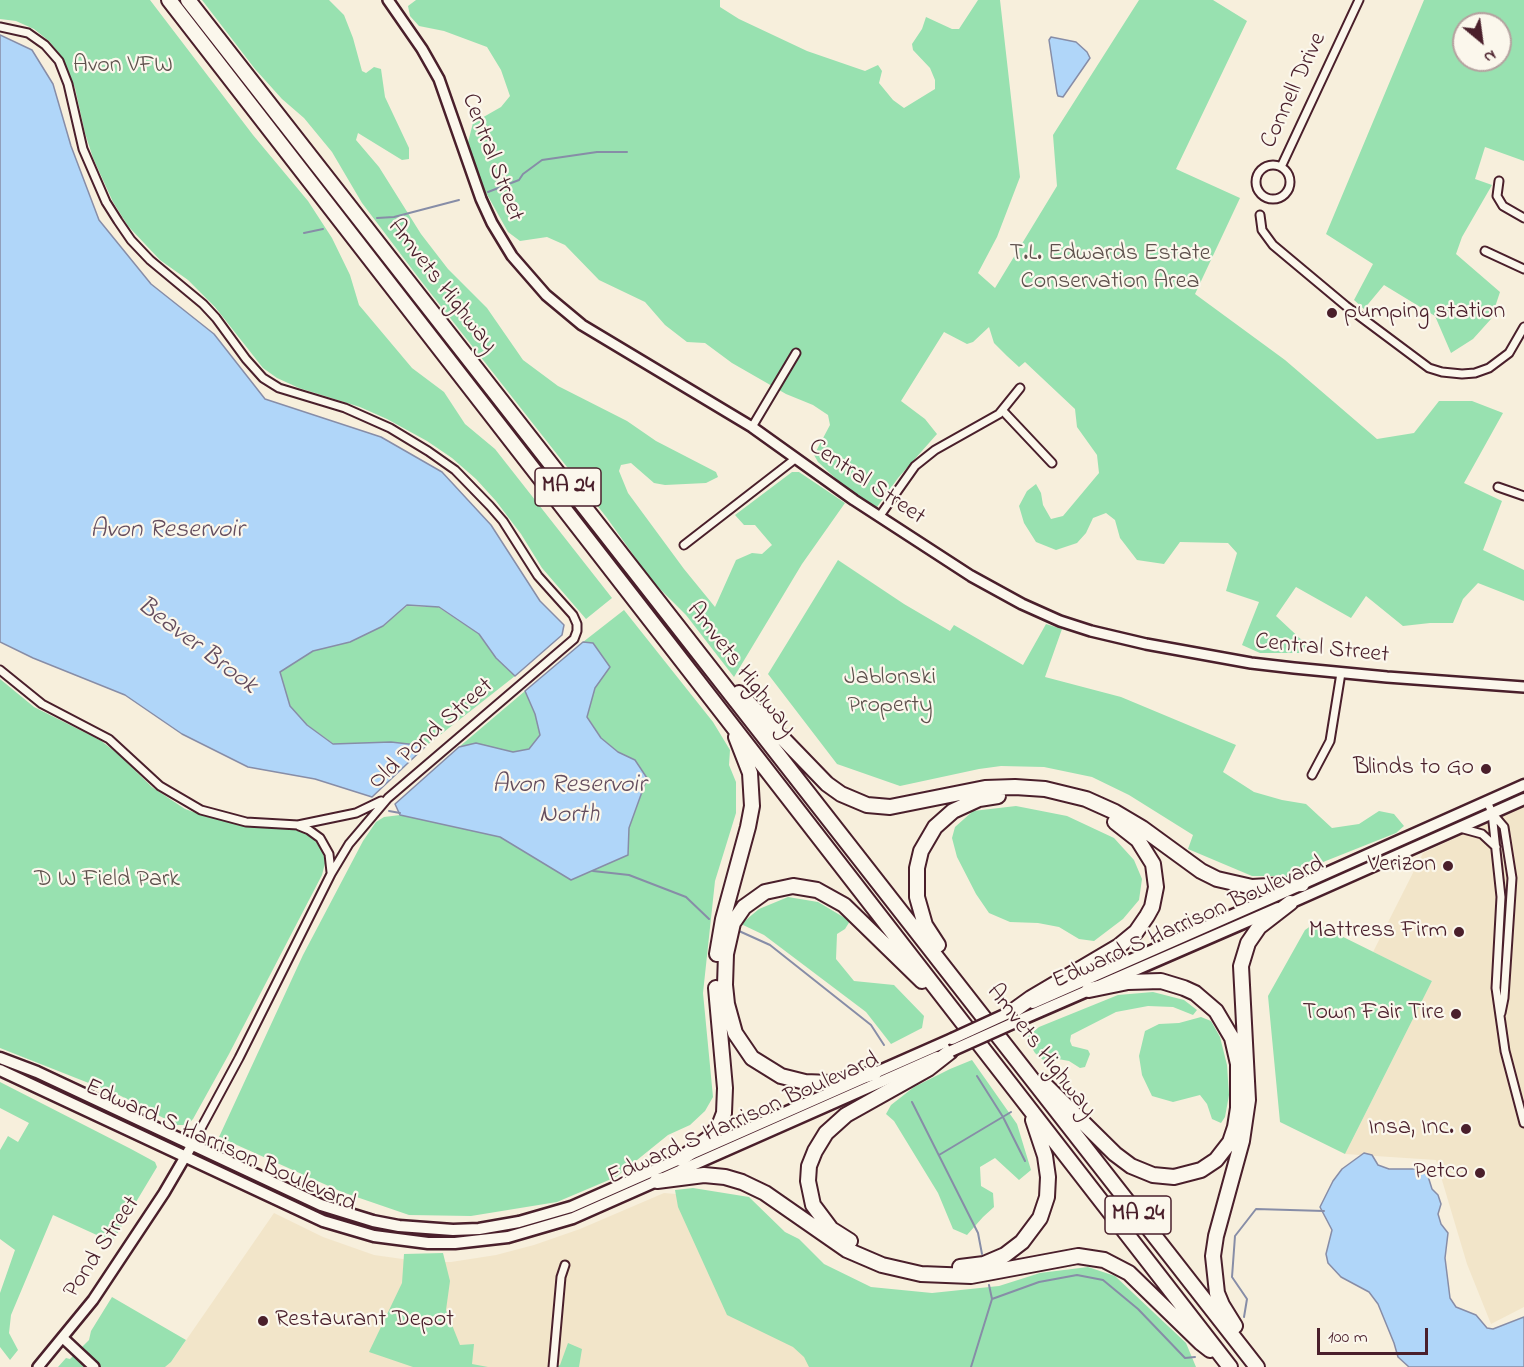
<!DOCTYPE html>
<style>
body{margin:0}
#map{position:relative;width:1524px;height:1367px;overflow:hidden;background:#f7efdc;font-family:"Indie Flower",sans-serif}
canvas{display:block}
.north{position:absolute;left:1452px;top:12px;width:60px;height:60px;box-sizing:border-box;background:#fbf7ec;border:2px solid #b4a19f;border-radius:50%;rotate:151deg;font-size:16px;font-weight:700;line-height:24px;text-align:center;color:#4a1f2b}
.north::after{content:'';display:block;margin:auto;width:21px;height:27px;background:#4a1f2b;clip-path:polygon(50% 0,100% 100%,50% 72%,0 100%)}
.scale{position:absolute;left:1317px;top:1328px;width:111px;height:27px;box-sizing:border-box;border:3px solid #4a1f2b;border-top:0;padding-left:8px;font-size:18px;line-height:21px;white-space:nowrap;color:#4a1f2b;-webkit-text-stroke:4px #fbf7ec;paint-order:stroke}
</style>
<div id="map">
<canvas width="1524" height="1367"></canvas>
<div class="north">N</div>
<div class="scale">100 m</div>
</div>
<script>
const ctx = document.querySelector('canvas').getContext('2d');
ctx.lineJoin = 'round';
function paint(path, color) {
  ctx.fillStyle = color;
  ctx.fill(path, 'evenodd');
}
function poly(rows) {
  const path = new Path2D();
  for (const r of rows) {
    if (r.length === 3) {
      path.moveTo(r[0] + r[2], r[1]);
      path.arc(r[0], r[1], r[2], 0, 2 * Math.PI);
      continue;
    }
    path.moveTo(r[0], r[1]);
    for (let i = 2; i < r.length; i += 2) path.lineTo(r[i], r[i + 1]);
  }
  return path;
}
function trace(path, color, width, dash) {
  ctx.strokeStyle = color;
  ctx.lineWidth = width;
  ctx.lineCap = dash ? 'butt' : 'round';
  ctx.setLineDash(dash || []);
  ctx.stroke(path);
}
function write(font, color, halo, rows, align = 'center') {
  ctx.font = font + ' "Indie Flower",sans-serif';
  ctx.lineWidth = 4.5;
  ctx.setLineDash([]);
  ctx.textBaseline = 'middle';
  ctx.strokeStyle = halo;
  ctx.fillStyle = color;
  for (const [text, x, y, turn = 0] of rows) {
    ctx.save();
    ctx.translate(x, y);
    ctx.rotate((+turn || 0) * Math.PI / 180);
    ctx.textAlign = isNaN(turn) ? turn : align;
    if (halo) ctx.strokeText(text, 0, 0);
    ctx.fillText(text, 0, 0);
    ctx.restore();
  }
}
const built = poly([
 [1524,806,1524,1307,1491,1324,1467,1264,1436,1160,1345,1154,1432,981,1373,952,1423,853],
 [664,1193,736,1199,822,1367,165,1367,171,1362,274,1213,323,1237,374,1255,424,1262,451,1262,496,1255,534,1245,580,1229]
]);
const green = poly([
 [0,0,150,0,253,135,308,201,332,238,350,275,359,305,412,368,444,392,465,424,495,449,612,598,586,619,542,568,521,534,496,501,476,479,452,458,427,441,387,419,360,407,299,388,277,378,263,368,215,307,188,280,160,260,128,226,113,202,93,158,85,133,75,88,61,56,49,41,34,29,16,21,0,19],
 [202,0,329,0,344,15,353,38,362,71,366,73,374,67,381,69,385,97,409,148,409,159,402,160,358,133,356,140,379,167,421,234,448,269,487,308,523,360,558,386,627,421,656,441,716,472,718,477,706,483,665,485,654,483,631,463,621,465,619,471,628,493,684,569,715,607,736,560,752,553,762,554,772,545,755,525,744,525,735,515,792,472,799,472,845,503,802,564,734,677,686,615,652,581,607,518,418,277,362,203,332,152,304,118,282,99,255,69],
 [416,0,720,0,720,7,739,19,807,51,865,71,878,65,882,71,879,83,893,100,904,108,935,89,935,80,930,68,913,50,912,44,922,29,926,17,952,29,959,29,978,0,1000,0,1020,177,997,237,978,273,995,288,1057,186,1053,135,1139,0,1213,0,1247,21,1176,169,1240,198,1195,294,1285,360,1377,439,1414,433,1439,401,1472,401,1503,413,1464,483,1502,501,1483,550,1524,570,1524,601,1478,583,1463,599,1453,623,1430,623,1403,626,1366,596,1351,618,1296,587,1276,616,1306,644,1303,653,1260,653,1242,645,1259,602,1226,591,1237,553,1228,543,1180,542,1164,564,1137,560,1120,538,1115,520,1106,513,1093,518,1086,533,1077,543,1056,550,1036,542,1024,523,1019,506,1027,491,1036,484,1041,493,1043,505,1051,519,1063,516,1099,473,1097,455,1077,427,1075,409,1025,362,1019,367,1007,356,994,343,989,327,973,342,967,344,944,332,901,401,925,419,937,434,898,478,877,507,847,489,818,462,814,455,830,425,828,415,813,405,786,394,732,363,705,343,687,342,665,325,645,302,599,280,565,245,547,237,520,241,508,232,479,180,467,146,473,123,501,107,510,96,501,70,487,47,444,31,419,26,410,16,408,6],
 [1424,0,1524,0,1524,161,1485,147,1475,179,1492,185,1462,237,1456,254,1500,292,1491,319,1473,339,1451,353,1435,316,1384,285,1364,309,1354,300,1373,264,1326,234],
 [1464,24,1500,24,1500,60,1464,60],
 [838,560,904,604,950,631,954,625,1023,665,1046,624,1062,629,1045,677,1121,697,1236,745,1223,772,1254,792,1282,800,1306,804,1332,828,1359,824,1379,811,1394,814,1404,826,1396,833,1288,876,1252,876,1188,849,1193,835,1129,795,1092,777,1044,767,1001,766,979,769,900,786,837,764,768,674],
 [407,606,438,607,479,634,496,658,515,676,426,746,391,742,334,744,307,725,290,706,280,672,313,651,350,642,383,626],
 [624,610,713,722,730,750,729,765,736,782,736,813,715,881,703,993,713,1097,705,1111,690,1125,668,1135,616,1177,557,1202,471,1216,409,1215,342,1192,219,1137,303,955,363,841,376,822,384,817,400,815,500,837,571,880,628,855,629,828,647,778,635,760,618,752,601,738,587,716,595,688,609,667,593,643,583,642],
 [0,679,34,707,100,740,118,754,152,787,185,809,205,816,235,824,300,830,314,839,323,852,325,863,322,875,229,1054,193,1119,187,1125,177,1125,119,1095,0,1048],
 [525,691,535,714,540,736,529,749,513,752,476,743,459,747],
 [1016,806,1067,816,1114,838,1134,860,1142,879,1139,900,1123,919,1094,941,1079,939,1059,927,1038,923,1010,922,989,913,976,894,957,857,952,838,955,827,973,811],
 [788,897,818,902,850,921,845,929,837,934,836,959,854,981,894,985,924,1016,922,1028,891,1044,866,1012,764,935,741,924,759,909],
 [1315,923,1432,981,1345,1154,1280,1122,1268,996,1305,930],
 [1153,992,1184,1000,1197,1010,1193,1015,1173,1007,1148,1006,1116,1012,1071,1035,1070,1041,1072,1046,1088,1050,1090,1054,1085,1067,1080,1068,1069,1061,1058,1059,1049,1065,1035,1053,1026,1038,1039,1027,1118,995],
 [1201,1017,1211,1021,1220,1037,1227,1065,1229,1095,1225,1117,1221,1123,1212,1119,1207,1104,1200,1095,1173,1102,1152,1096,1142,1075,1139,1056,1145,1031,1159,1024,1179,1023],
 [972,1060,1017,1124,1031,1170,1019,1180,995,1158,980,1167,981,1186,993,1193,994,1207,983,1217,967,1235,953,1229,938,1193,894,1121,886,1114,891,1105,914,1087,950,1069],
 [0,1082,131,1149,155,1162,157,1167,112,1242,53,1215,11,1315,9,1333,18,1350,10,1360,0,1347,0,1293,15,1250,0,1239,0,1150,8,1136,18,1142,29,1123,0,1108],
 [693,1188,749,1197,785,1232,799,1239,824,1264,871,1287,932,1293,999,1286,1040,1273,1088,1267,1115,1276,1186,1343,1196,1367,809,1367,804,1357,793,1347,727,1315,678,1207,675,1190],
 [443,1253,450,1281,446,1310,460,1345,474,1344,472,1364,488,1367,413,1367,369,1352,402,1283,404,1254],
 [112,1297,186,1340,171,1362,165,1367,58,1367,66,1358,70,1359,89,1340,91,1331],
 [568,1343,582,1349,579,1367,555,1367,560,1365]
]);
const water = poly([
 [0,35,32,50,53,84,71,146,99,220,151,284,214,334,265,399,381,437,442,472,491,525,540,601,564,625,562,635,515,676,496,658,479,634,439,607,407,605,383,626,350,642,313,651,280,672,290,706,307,725,333,744,391,742,426,746,372,797,315,779,248,767,182,734,125,695,33,658,0,642,0,35],
 [1051,37,1076,42,1087,52,1090,58,1063,97,1058,96,1057,93,1049,40,1051,37],
 [583,642,593,643,610,667,595,688,587,717,601,738,618,752,635,760,647,778,629,828,628,855,571,880,500,837,400,815,395,804,459,747,476,743,513,752,529,749,540,735,535,714,525,691,583,642],
 [1364,1153,1372,1155,1378,1165,1389,1169,1418,1169,1427,1173,1432,1189,1438,1195,1441,1204,1438,1214,1441,1224,1448,1233,1445,1258,1450,1298,1456,1307,1476,1315,1487,1328,1493,1329,1524,1317,1524,1367,1409,1367,1398,1357,1394,1343,1378,1304,1369,1292,1341,1277,1328,1263,1326,1254,1332,1230,1320,1207,1333,1181,1342,1169,1364,1153]
]);
const stream = poly([
 [488,192,519,180,523,174,542,160,597,152,627,152],
 [377,218,394,217,459,200],
 [304,233,323,229],
 [389,811,400,813],
 [593,871,629,875,686,897,709,919],
 [739,931,770,945,871,1025,884,1045],
 [977,1076,1003,1117,1025,1161],
 [912,1102,978,1233,982,1254],
 [939,1155,1011,1112],
 [989,1285,992,1299],
 [992,1299,1039,1282,1077,1275,1103,1280,1138,1309,1185,1358,1195,1357],
 [1244,1317,1247,1299,1232,1277,1235,1236,1256,1209,1324,1211],
 [971,1367,992,1299]
]);
const minor = poly([
 [0,27,28,33,45,45,59,61,68,84,83,149,106,202,118,221,131,240,150,260,203,304,216,318,246,359,263,378,279,388,345,408,390,428,428,451,455,470,490,506,503,521,538,576,573,615,577,624,577,631,574,639,388,798,349,844,331,874,239,1058,192,1145],
 [1273,182,17],
 [1281,167,1359,0],
 [1499,181,1497,196,1503,206,1524,218],
 [1260,215,1262,230,1273,245,1346,306,1429,368,1442,372,1462,374,1475,373,1489,368,1509,353,1524,327],
 [1485,251,1524,269],
 [1003,411,1052,463],
 [752,427,796,353],
 [1498,487,1524,496],
 [879,517,915,466,935,450,999,414,1020,388],
 [684,545,795,459],
 [0,670,42,704,109,739,160,786,201,810,246,822,298,825,356,813,381,801],
 [1312,775,1330,741,1341,673],
 [1487,801,1492,813,1501,897,1496,988,1505,1051,1524,1123],
 [1492,813,1504,827,1512,878,1504,998,1501,1013],
 [299,826,309,830,320,838,329,854,331,872],
 [1460,828,1482,834,1496,847],
 [553,1367,561,1277,565,1265]
]);
const tertiary = poly([
 [388,0,422,49,439,79,481,199,492,223,512,256,546,295,582,325,752,427,854,500,971,576,1022,604,1060,621,1091,631,1146,644,1251,663,1294,668,1387,677,1524,687],
 [63,1338,94,1367],
 [38,1367,93,1300,164,1193,192,1145]
]);
const secondary = poly([
 [1302,884,1524,785],
 [1290,903,1524,799]
]);
const primary = poly([
 [1033,1003,1296,887],
 [1020,1020,1278,908],
 [0,1058,37,1072,321,1205,373,1221,399,1226,453,1230,479,1229,519,1222,571,1207,952,1039],
 [0,1070,323,1221,374,1236,428,1243,455,1243,508,1237,573,1218,937,1057]
]);
const motorway = poly([
 [169,0,1230,1367],
 [188,0,1257,1367],
 [739,693,827,784,841,794,867,805,890,807,985,788,1015,787,1045,789,1086,799,1115,812,1142,828,1201,871,1217,879,1252,887,1302,884],
 [938,945,925,925,917,897,917,868,921,851,935,827,953,811,979,799,998,796],
 [717,954,723,919,748,827,752,806,750,773,736,737],
 [1013,1011,1031,998,1119,946,1136,932,1147,916,1152,907,1156,887,1153,864,1138,840,1115,822],
 [874,1073,831,1083,805,1082,781,1076,752,1058,735,1033,727,1004,725,985,726,954,733,923,744,907,765,892,793,886,817,890,844,905,922,981],
 [1042,1082,1115,1154,1131,1166,1153,1175,1174,1177,1201,1170,1216,1160,1230,1142,1235,1127,1238,1108,1238,1064,1232,1038,1216,1011,1195,993,1184,988,1161,981,1128,982,1089,990],
 [681,1159,709,1138,719,1126,724,1113,725,1088,716,988],
 [657,1181,704,1175,725,1177,742,1182,765,1193,847,1250,882,1265,921,1274,971,1276,1078,1256,1104,1260,1129,1273,1201,1343,1210,1350],
 [850,1241,831,1229,813,1205,808,1181,809,1166,815,1151,826,1133,846,1115,928,1069,951,1051],
 [960,1267,984,1264,1005,1255,1022,1242,1040,1218,1047,1197,1048,1177,1045,1156,1033,1120],
 [1235,1326,1222,1305,1217,1293,1213,1256,1216,1236,1242,1141,1248,1100,1241,966,1248,943,1259,927,1290,903]
]);
const primaryBridge = poly([
 [952,1039,1013,1011],
 [951,1051,1020,1020]
]);
const markers = [
 [1332,313,6,"#4a1f2b"],
 [1486,769,6,"#4a1f2b"],
 [1448,866,6,"#4a1f2b"],
 [1459,932,6,"#4a1f2b"],
 [1456,1014,6,"#4a1f2b"],
 [1466,1129,6,"#4a1f2b"],
 [1480,1173,6,"#4a1f2b"],
 [263,1321,6,"#4a1f2b"]
];
const shields = [
 [568,487,66],
 [1138,1215,66]
];
const shieldNames = [
 ["MA 24",568,487],
 ["MA 24",1138,1215]
];
const parkNames = [
 ["Avon VFW",123,67],
 ["T.L. Edwards Estate",1110,255],
 ["Conservation Area",1110,283],
 ["Jablonski",890,679],
 ["Property",890,707],
 ["D W Field Park",107,881]
];
const streetNames = [
 ["Connell Drive",1295,91,-65],
 ["Central Street",491,158,69],
 ["Amvets Highway",441,287,52],
 ["Central Street",866,483,34],
 ["Central Street",1322,650,6],
 ["Amvets Highway",740,670,52],
 ["Old Pond Street",432,735,-41],
 ["Edward S Harrison Boulevard",1189,924,-24],
 ["Amvets Highway",1040,1052,52],
 ["Edward S Harrison Boulevard",744,1120,-24],
 ["Edward S Harrison Boulevard",220,1147,24],
 ["Pond Street",103,1248,-56]
];
const poiNames = [
 ["pumping station",1344,313,"left"],
 ["Blinds to Go",1474,769],
 ["Verizon",1436,866],
 ["Mattress Firm",1447,932],
 ["Town Fair Tire",1444,1014],
 ["Insa, Inc.",1454,1129],
 ["Petco",1468,1173],
 ["Restaurant Depot",275,1321,"left"]
];
const waterNames = [
 ["Avon Reservoir",167,532],
 ["Beaver Brook",196,647,37],
 ["Avon Reservoir",569,787],
 ["North",569,817]
];
paint(built, '#f2e5c9');
paint(green, '#98e1b0');
paint(water, '#b0d6f9');
trace(water, '#878da7', 1.5);
trace(stream, '#878da7', 2);
trace(minor, '#4a1f2b', 11);
trace(tertiary, '#4a1f2b', 14);
trace(secondary, '#4a1f2b', 15);
trace(primary, '#4a1f2b', 15);
trace(motorway, '#4a1f2b', 18);
trace(minor, '#fbf7ec', 7);
trace(tertiary, '#fbf7ec', 9);
trace(secondary, '#fbf7ec', 10);
trace(primary, '#fbf7ec', 10);
trace(motorway, '#fbf7ec', 14);
trace(primaryBridge, '#4a1f2b', 15, []);
trace(primaryBridge, '#fbf7ec', 10);
for (const [x, y, r, color] of markers) {
  const dot = new Path2D();
  dot.arc(x, y, r, 0, 2 * Math.PI);
  ctx.fillStyle = color;
  ctx.fill(dot);
  trace(dot, '#fbf7ec', 2);
}
for (const [x, y, w] of shields) {
  const box = new Path2D();
  box.roundRect(x - w / 2, y - 19, w, 38, 4.5);
  ctx.fillStyle = '#fbf7ec';
  ctx.fill(box);
  trace(box, '#4a1f2b', 1.5);
}
write('bold 22px', '#4a1f2b', null, shieldNames);
write('24px', '#5e504c', '#fbf7ec', parkNames);
write('24px', '#4a1f2b', '#fbf7ec', streetNames);
write('24px', '#4a1f2b', '#fbf7ec', poiNames, 'right');
write('italic 26px', '#644d5e', '#fbf7ec', waterNames);
</script>
